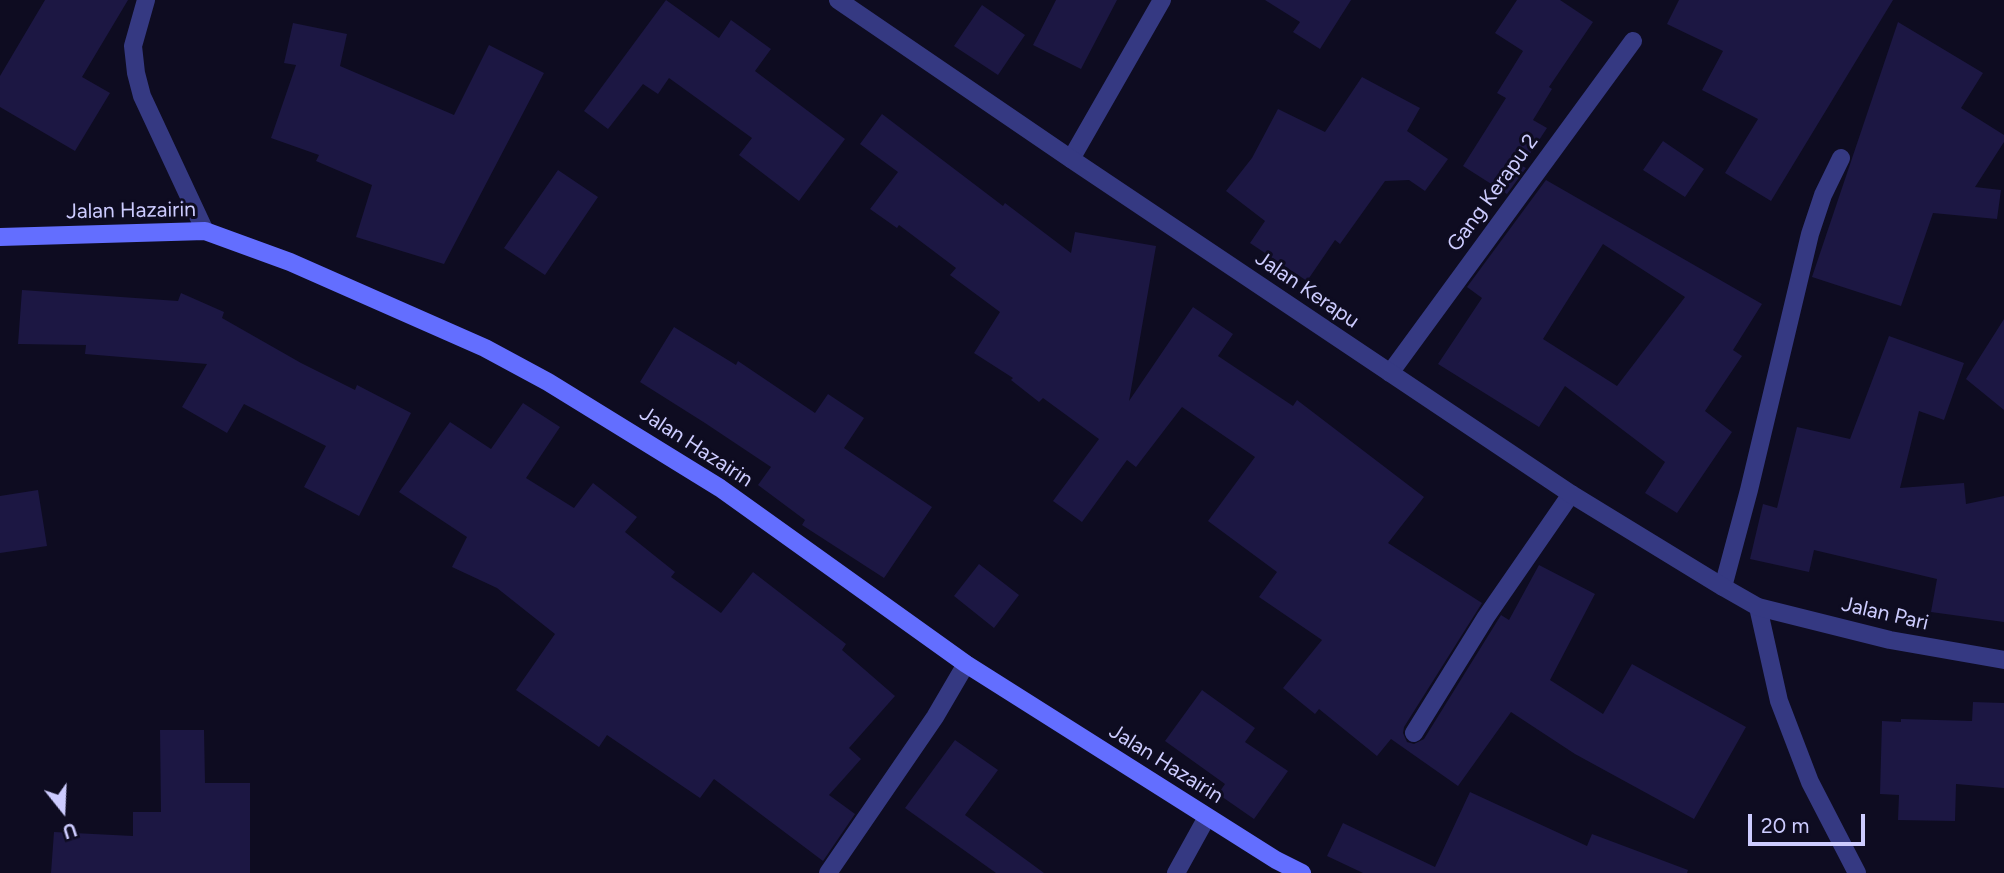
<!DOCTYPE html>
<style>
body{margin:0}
#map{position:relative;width:2004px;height:873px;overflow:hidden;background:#0e0c21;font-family:Figtree,sans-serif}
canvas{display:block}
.north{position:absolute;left:28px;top:775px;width:70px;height:70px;-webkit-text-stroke:5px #0e0c21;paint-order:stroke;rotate:162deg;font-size:19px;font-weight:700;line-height:28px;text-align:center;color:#cdccff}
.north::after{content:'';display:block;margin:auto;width:24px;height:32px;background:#cdccff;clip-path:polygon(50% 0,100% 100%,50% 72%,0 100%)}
.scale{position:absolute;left:1748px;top:814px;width:117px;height:32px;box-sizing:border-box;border:4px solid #cdccff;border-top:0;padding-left:9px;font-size:21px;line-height:24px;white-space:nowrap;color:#cdccff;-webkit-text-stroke:5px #0e0c21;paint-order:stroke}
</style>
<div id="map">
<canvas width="2004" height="873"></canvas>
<div class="north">U</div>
<div class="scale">20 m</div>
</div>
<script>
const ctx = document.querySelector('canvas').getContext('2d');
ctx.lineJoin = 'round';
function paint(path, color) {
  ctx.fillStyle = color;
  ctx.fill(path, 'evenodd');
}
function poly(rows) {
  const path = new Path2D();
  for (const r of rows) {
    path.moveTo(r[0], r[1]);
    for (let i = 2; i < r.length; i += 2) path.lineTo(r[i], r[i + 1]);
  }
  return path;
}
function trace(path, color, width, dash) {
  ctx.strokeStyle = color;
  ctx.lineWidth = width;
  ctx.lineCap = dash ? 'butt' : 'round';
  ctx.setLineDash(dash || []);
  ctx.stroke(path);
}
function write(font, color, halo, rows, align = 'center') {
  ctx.font = font + ' Figtree,sans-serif';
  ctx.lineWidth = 6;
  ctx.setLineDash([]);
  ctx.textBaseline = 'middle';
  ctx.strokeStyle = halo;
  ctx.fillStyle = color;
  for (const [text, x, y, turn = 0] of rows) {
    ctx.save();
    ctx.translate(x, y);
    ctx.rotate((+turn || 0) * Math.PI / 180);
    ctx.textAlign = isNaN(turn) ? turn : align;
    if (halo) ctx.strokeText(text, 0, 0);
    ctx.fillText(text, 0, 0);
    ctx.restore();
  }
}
const building = poly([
 [45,0,128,0,82,77,110,93,75,151,0,107,0,76],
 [666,0,719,38,731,20,771,49,755,71,845,139,799,201,739,155,752,138,669,78,658,94,643,84,608,129,584,111],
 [1056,0,1117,0,1081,69,1033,45],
 [1265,0,1351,0,1320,49,1293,32,1300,22],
 [1517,0,1560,0,1593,22,1549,87,1552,89,1533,120,1547,128,1522,166,1526,168,1507,194,1463,166,1506,98,1497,93,1523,51,1495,33],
 [1679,0,1893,0,1771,201,1725,173,1758,119,1702,90,1723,51,1667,24],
 [982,5,1025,35,998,75,954,46],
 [1898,22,1983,73,1961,108,2004,135,2004,142,1975,187,2001,190,1997,219,1933,213,1901,306,1812,277],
 [293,23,347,34,340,66,454,115,489,45,544,73,444,264,356,237,372,185,316,161,319,155,271,138,296,65,284,63],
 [1362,77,1420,108,1407,131,1448,159,1425,191,1409,180,1385,181,1340,244,1335,240,1307,281,1250,243,1265,221,1226,191,1252,158,1278,109,1325,132],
 [882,114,1003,206,1005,203,1071,253,1075,232,1156,246,1129,401,1193,307,1233,334,1218,356,1293,406,1297,400,1424,497,1388,543,1482,603,1404,727,1403,733,1407,742,1414,744,1424,739,1501,615,1509,620,1539,565,1595,594,1550,680,1603,714,1632,664,1746,727,1694,819,1575,754,1511,712,1458,786,1391,739,1377,756,1319,709,1315,714,1283,688,1322,640,1259,597,1277,572,1208,521,1255,457,1182,407,1136,467,1127,460,1082,522,1053,501,1099,439,1043,398,1039,402,1011,380,1013,378,974,353,1000,312,950,275,956,268,899,225,897,228,870,209,898,172,860,144],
 [1663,141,1704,169,1685,197,1643,170],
 [558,170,598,197,545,275,504,248],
 [1546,180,1762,304,1733,350,1742,356,1705,411,1732,432,1677,513,1645,493,1665,462,1565,386,1539,427,1438,364,1482,298,1467,287],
 [1603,244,1685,297,1617,386,1543,339],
 [22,290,178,301,181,293,224,312,222,318,301,363,355,390,357,385,411,413,359,516,304,487,326,446,244,404,227,433,182,407,207,364,85,354,86,345,18,344],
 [2004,319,2004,410,1966,379],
 [674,327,736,365,738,361,815,413,828,394,864,418,844,448,932,507,884,578,802,525,805,520,758,485,771,467,705,423,640,382],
 [1889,336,1964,363,1944,420,1919,411,1900,488,1964,483,1966,504,2004,496,2004,622,1931,612,1937,579,1814,550,1809,572,1750,559,1763,504,1777,508,1797,427,1850,439],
 [523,403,560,427,526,478,574,508,593,483,637,517,625,532,675,572,671,577,721,613,753,572,846,644,842,650,895,696,849,748,861,759,829,795,855,814,823,861,714,779,700,798,607,735,599,747,516,690,555,634,497,588,452,567,467,537,399,492,450,422,491,449],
 [38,490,47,546,0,553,0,496],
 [979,564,1019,595,994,628,954,596],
 [1202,690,1255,728,1245,742,1288,771,1254,819,1218,794,1225,784,1165,741],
 [1973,702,2004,703,2004,788,1956,784,1955,821,1898,820,1899,795,1880,794,1882,721,1901,722,1901,719,1972,721],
 [160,730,204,730,205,783,250,783,250,873,51,873,54,832,133,836,133,812,161,812],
 [955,740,998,770,965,815,1044,873,996,873,905,808],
 [1470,792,1587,846,1592,834,1688,870,1687,873,1363,873,1327,856,1343,823,1435,867]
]);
const minor = poly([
 [146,0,133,46,136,73,142,96,205,231],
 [1071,159,1162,0],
 [1390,373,1633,41],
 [1723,587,1749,490,1810,234,1823,195,1841,158],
 [1758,607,1779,701,1810,782,1857,873],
 [1414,733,1486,617,1571,494],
 [828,873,935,717,966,664],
 [1176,873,1207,817]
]);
const tertiary = poly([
 [838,0,1071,159,1571,494,1723,587,1758,607,1890,640,2004,660]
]);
const secondary = poly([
 [0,237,205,231,290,262,485,348,548,382,720,488,966,664,1276,860,1302,873]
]);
const streetNames = [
 ["Gang Kerapu 2",1493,193,-54],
 ["Jalan Hazairin",131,211,-1],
 ["Jalan Kerapu",1307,290,34],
 ["Jalan Hazairin",696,447,33],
 ["Jalan Pari",1885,614,13],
 ["Jalan Hazairin",1166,764,32]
];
paint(building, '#1c1743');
trace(minor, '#353982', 18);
trace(tertiary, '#353982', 18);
trace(secondary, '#636eff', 18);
write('21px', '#cdccff', '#0e0c21', streetNames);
</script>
